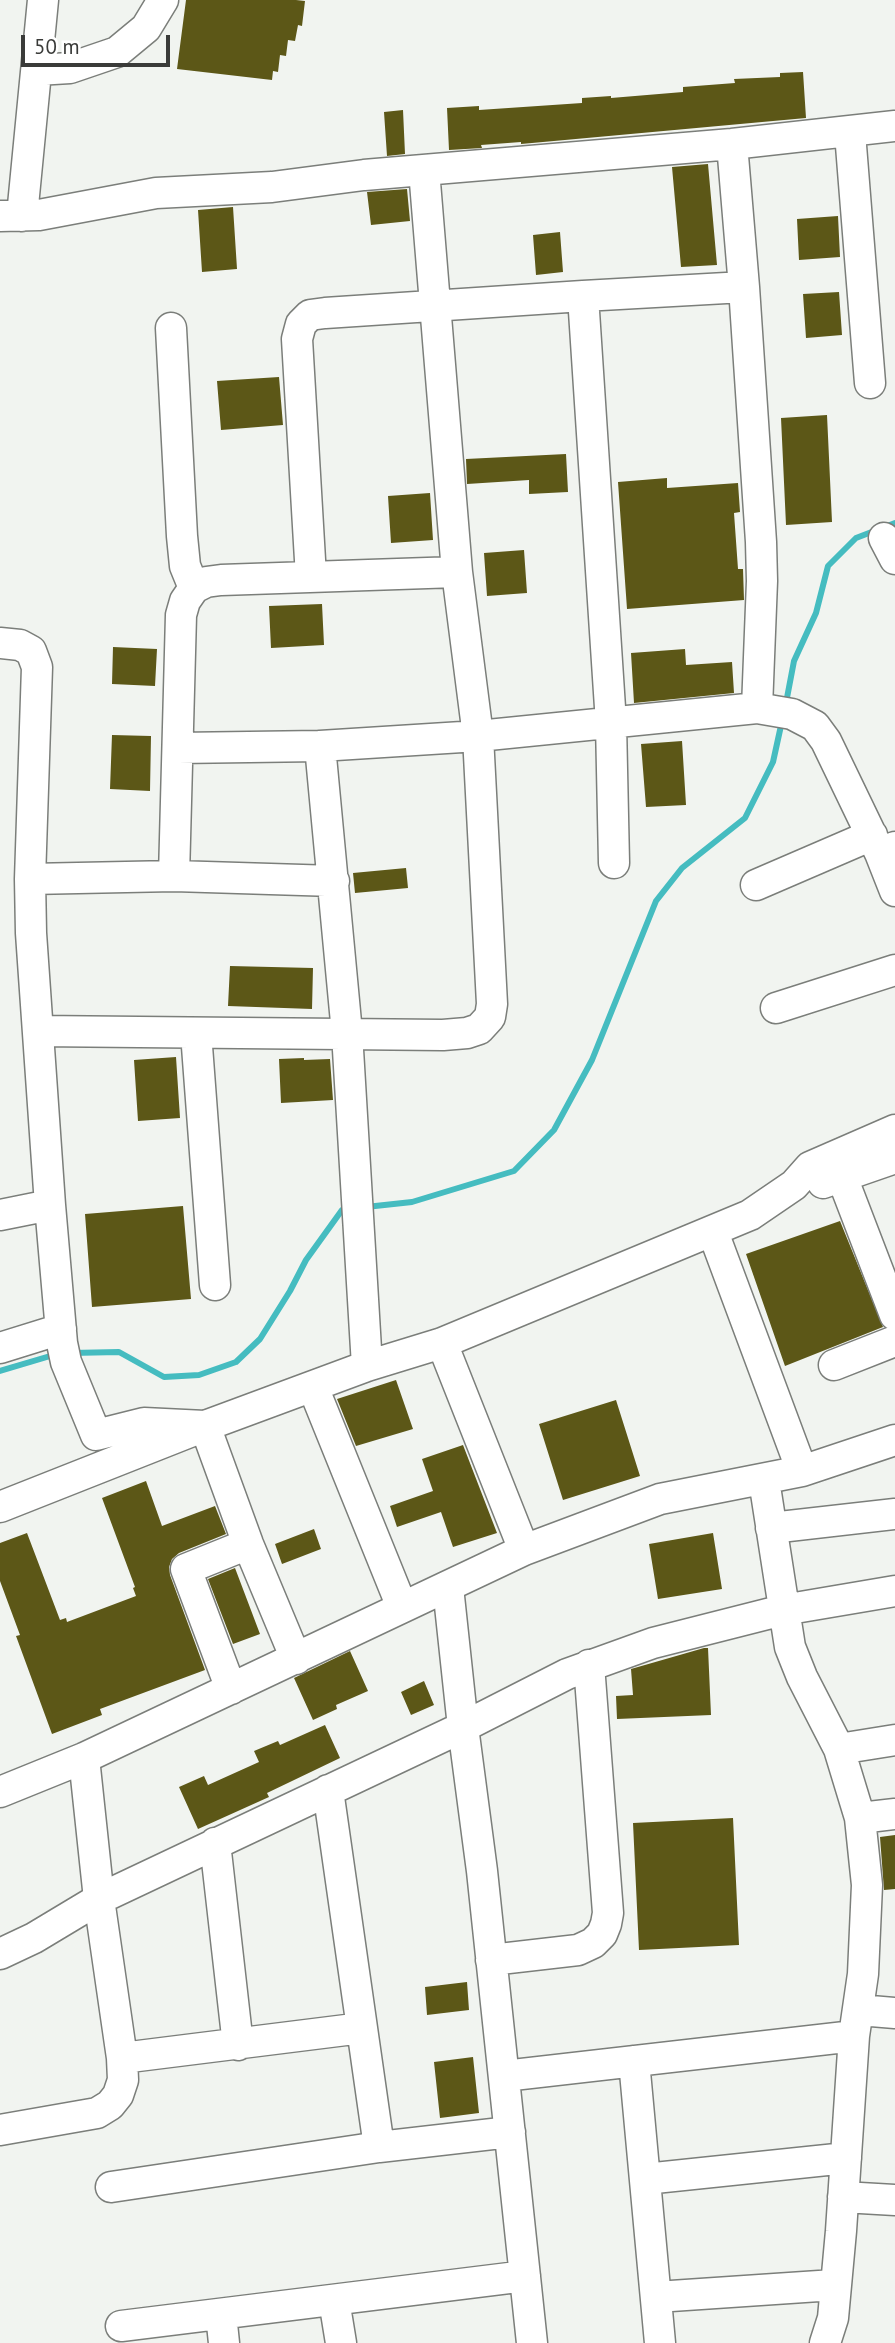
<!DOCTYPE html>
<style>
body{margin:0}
#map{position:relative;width:895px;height:2343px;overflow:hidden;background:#f1f4f0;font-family:"PT Sans",sans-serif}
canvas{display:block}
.scale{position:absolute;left:21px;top:35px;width:149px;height:32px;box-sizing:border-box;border:4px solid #3a3b39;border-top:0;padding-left:9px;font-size:21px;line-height:24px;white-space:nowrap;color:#3a3b39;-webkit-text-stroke:5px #fff;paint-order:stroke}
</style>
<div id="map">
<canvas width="895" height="2343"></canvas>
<div class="scale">50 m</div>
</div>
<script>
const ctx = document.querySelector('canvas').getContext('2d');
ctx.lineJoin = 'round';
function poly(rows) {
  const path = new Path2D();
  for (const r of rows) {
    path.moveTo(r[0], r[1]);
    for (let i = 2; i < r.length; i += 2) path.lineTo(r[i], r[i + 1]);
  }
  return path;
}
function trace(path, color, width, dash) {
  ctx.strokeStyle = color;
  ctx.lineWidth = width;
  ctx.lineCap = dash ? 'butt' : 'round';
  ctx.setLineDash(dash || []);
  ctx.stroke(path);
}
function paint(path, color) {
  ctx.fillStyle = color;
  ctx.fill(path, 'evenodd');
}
const stream = poly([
 [786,703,794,661,816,613,828,566,856,538,895,523],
 [366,1207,412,1202,514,1171,554,1130,592,1060,656,901,682,868,745,818,773,762,782,721],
 [71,1353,119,1352,164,1377,199,1375,236,1362,260,1339,290,1291,306,1260,342,1210,348,1209],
 [0,1371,57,1354]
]);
const building = poly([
 [186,0,296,0,305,1,302,26,298,25,295,41,288,40,286,56,280,55,278,72,273,71,272,80,177,69],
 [803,72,806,118,521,144,521,142,481,145,482,148,449,150,447,108,479,106,479,110,582,103,582,98,611,96,611,98,683,92,683,87,735,83,734,79,780,77,780,73],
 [403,110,405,154,387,156,384,112],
 [708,164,717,265,681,267,672,167],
 [407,189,410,221,371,225,367,192],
 [233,207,237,269,202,272,198,210],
 [838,216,840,257,799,260,797,219],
 [560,232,563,272,536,275,533,235],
 [839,292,842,335,806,338,803,294],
 [279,377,283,425,221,430,217,381],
 [827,415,832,522,786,525,781,418],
 [566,454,568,492,529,494,529,480,467,484,466,459],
 [667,478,667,488,738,483,740,512,734,513,738,569,743,569,744,600,627,609,618,482],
 [430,493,433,540,391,543,388,496],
 [524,550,527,593,487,596,484,553],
 [322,604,324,645,271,648,269,606],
 [113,647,157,649,155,686,112,684],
 [685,649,686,665,732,662,734,693,634,703,631,653],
 [112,735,151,736,150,791,110,789],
 [682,741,686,805,646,807,641,744],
 [406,868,408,888,355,893,353,873],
 [230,966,313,968,312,1009,228,1006],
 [176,1057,180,1118,138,1121,134,1060],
 [304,1058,304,1060,330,1059,333,1100,281,1103,279,1059],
 [183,1206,191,1299,92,1307,85,1214],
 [840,1221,883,1327,785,1366,746,1254],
 [396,1380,413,1429,356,1446,337,1399],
 [616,1400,640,1476,563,1500,539,1424],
 [463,1445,497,1533,453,1547,441,1512,397,1527,390,1506,433,1491,422,1459],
 [146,1481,162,1526,215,1506,226,1534,179,1553,172,1559,169,1567,170,1575,205,1670,100,1709,102,1715,52,1734,16,1636,20,1635,0,1581,0,1543,27,1533,60,1620,66,1618,67,1622,136,1596,133,1588,135,1587,102,1498],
 [314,1529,321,1549,282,1564,275,1544],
 [713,1533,722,1589,658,1599,649,1544],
 [235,1568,260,1634,233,1644,208,1579],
 [704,1648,708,1648,711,1715,617,1719,616,1696,633,1695,631,1669],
 [350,1651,368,1691,336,1705,337,1709,313,1720,294,1678],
 [424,1681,434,1705,411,1715,401,1692],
 [325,1725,340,1758,267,1793,269,1797,198,1829,179,1787,204,1776,208,1785,259,1762,254,1751,278,1741,280,1745],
 [733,1818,739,1945,639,1950,633,1823],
 [895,1835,895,1889,884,1890,880,1837],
 [467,1982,469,2010,427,2015,425,1987],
 [473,2057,479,2113,440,2118,434,2062]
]);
const minor = poly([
 [37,70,70,68,117,52,146,28,163,0],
 [850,133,870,383],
 [0,216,39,215,156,193,272,187,364,175,732,144,895,126],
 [22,216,43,0],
 [171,328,182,536,185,566,194,588],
 [884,538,895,559],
 [311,577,297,339,301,324,310,315,325,313,583,296],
 [0,643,20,645,31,651,37,667,30,879,31,933,50,1205,62,1343,66,1362,96,1435,144,1423,205,1426,367,1366,442,1343,750,1215,794,1185,810,1167,895,1130],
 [757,708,792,714,815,726,826,741,880,853,895,847],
 [178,748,320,746],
 [880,853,895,891],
 [614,863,611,723,583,296,744,287],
 [174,876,181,615,185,601,194,588,206,582,221,580,457,572],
 [30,879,174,876,334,881],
 [756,885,872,835],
 [776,1008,895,970],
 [38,1031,443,1035,467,1033,479,1029,490,1017,492,1004,478,736,457,572,424,170],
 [196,1033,215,1285],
 [842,1177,895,1315],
 [823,1183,895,1158],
 [0,1215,50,1205],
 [713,1232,802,1471],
 [442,1343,524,1550],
 [0,1348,61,1329],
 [834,1365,895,1341],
 [367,1366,347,1033,320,746,478,736,757,708,762,581,761,542,744,287,732,144],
 [313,1387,402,1607],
 [764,1480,790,1647,802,1677,839,1749,860,1818,867,1885,863,1974,854,2036,841,2231,833,2318,825,2343],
 [0,1507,205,1426,248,1544,296,1659],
 [771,1528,895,1514],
 [231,1689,186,1569,248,1544],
 [839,1749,895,1740],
 [328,1790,379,2147],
 [0,1792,84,1758,524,1550,660,1499,802,1471,895,1440],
 [860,1818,895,1814],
 [215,1843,238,2045],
 [0,1954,34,1938,99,1899,463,1727,448,1587],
 [491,1960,578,1950,593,1943,602,1934,606,1924,608,1913,589,1665],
 [859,2010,895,2013],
 [122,2058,362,2028],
 [634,2061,660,2343],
 [504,2076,854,2036],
 [0,2130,97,2113,110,2105,118,2095,123,2080,122,2058,99,1899,84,1758],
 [645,2179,846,2158],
 [111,2187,379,2147,510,2132],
 [843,2197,895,2200],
 [656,2297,834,2285],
 [334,2300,341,2343],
 [221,2314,224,2343],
 [121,2326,525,2276],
 [532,2343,482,1871,463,1727,567,1674,653,1643,783,1610,895,1591]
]);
trace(stream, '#45bcc0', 6);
paint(building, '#5c5717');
trace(minor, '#7b7e7a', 33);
trace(minor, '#fff', 30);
</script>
